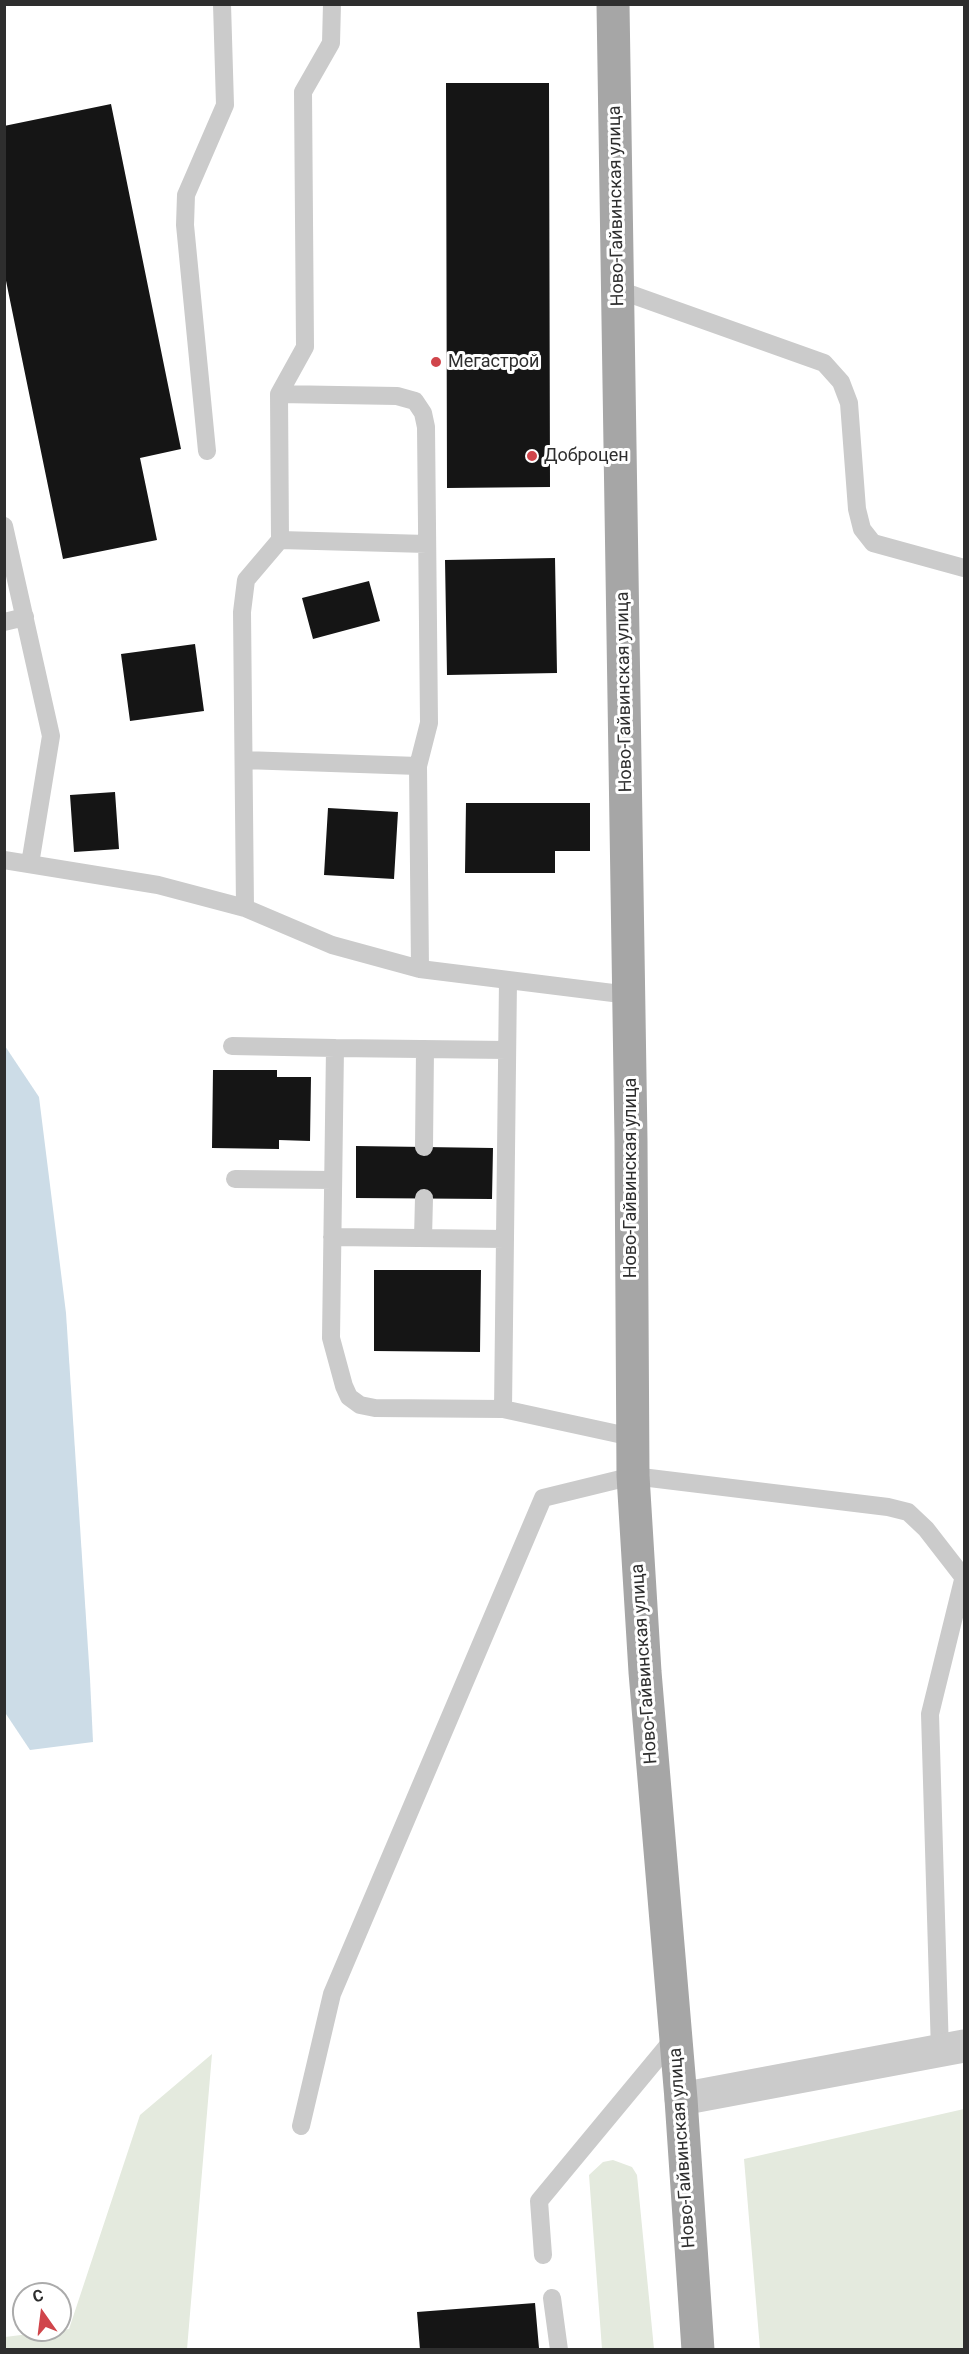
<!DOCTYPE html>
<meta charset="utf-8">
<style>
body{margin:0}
#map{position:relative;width:969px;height:2354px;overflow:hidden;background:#fff;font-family:Roboto,sans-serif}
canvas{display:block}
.frame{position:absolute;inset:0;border:6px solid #2e2e2e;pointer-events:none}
.north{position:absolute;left:12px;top:2282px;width:60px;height:60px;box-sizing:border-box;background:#fff;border:2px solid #ababab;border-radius:50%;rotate:346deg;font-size:16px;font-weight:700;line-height:24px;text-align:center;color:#2e2e2e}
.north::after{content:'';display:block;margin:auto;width:21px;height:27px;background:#d0454b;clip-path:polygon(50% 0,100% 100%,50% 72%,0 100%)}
</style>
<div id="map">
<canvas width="969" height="2354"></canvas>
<div class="frame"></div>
<div class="north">С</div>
</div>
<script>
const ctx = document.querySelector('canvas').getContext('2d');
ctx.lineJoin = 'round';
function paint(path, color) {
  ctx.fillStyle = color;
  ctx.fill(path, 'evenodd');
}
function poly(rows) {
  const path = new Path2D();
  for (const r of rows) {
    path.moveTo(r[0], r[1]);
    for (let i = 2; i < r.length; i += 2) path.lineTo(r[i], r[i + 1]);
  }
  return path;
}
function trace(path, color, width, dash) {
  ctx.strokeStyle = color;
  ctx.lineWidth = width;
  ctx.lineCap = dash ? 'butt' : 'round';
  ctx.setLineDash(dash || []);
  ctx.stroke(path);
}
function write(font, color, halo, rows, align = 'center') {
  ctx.font = font + ' Roboto,sans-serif';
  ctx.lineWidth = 6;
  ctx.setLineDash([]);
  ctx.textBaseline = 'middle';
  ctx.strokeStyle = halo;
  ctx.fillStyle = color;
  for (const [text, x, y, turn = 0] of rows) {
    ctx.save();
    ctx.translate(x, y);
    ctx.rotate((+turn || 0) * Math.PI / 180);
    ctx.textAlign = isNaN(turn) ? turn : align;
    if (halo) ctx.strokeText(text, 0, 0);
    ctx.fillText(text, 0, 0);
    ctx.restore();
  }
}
const green = poly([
 [212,2054,187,2349,5,2349,5,2337,69,2329,140,2115],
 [964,2109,964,2349,760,2349,744,2159],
 [613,2160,632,2167,637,2175,654,2349,602,2349,589,2175,603,2162]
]);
const water = poly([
 [5,1046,39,1097,66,1313,90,1679,93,1742,30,1750,4,1711]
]);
const building = poly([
 [446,83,549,83,550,487,447,488],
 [111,104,181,449,140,458,157,540,63,559,4,271,4,126],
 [555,558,557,673,447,675,445,560],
 [369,581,380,621,313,639,302,598],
 [195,644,204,711,130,721,121,654],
 [115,792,119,849,74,852,70,795],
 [466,803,590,803,590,851,555,851,555,873,465,873],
 [328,808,398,812,394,879,324,875],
 [213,1070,277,1070,277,1077,311,1077,310,1141,279,1140,279,1149,212,1148],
 [356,1146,493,1148,492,1199,356,1198],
 [374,1270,481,1270,480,1352,374,1351],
 [535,2303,539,2348,420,2350,417,2312]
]);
const service = poly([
 [619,290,824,363,841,382,849,403,857,509,862,529,873,543,964,568],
 [279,394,397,396,415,401,423,413,426,427,429,723,418,766,420,969],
 [207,451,185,225,186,195,225,105,222,4],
 [4,526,51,736,30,864],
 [280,540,427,544],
 [4,622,25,617],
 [244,760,418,766],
 [4,860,158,885,245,908,332,945,420,969,629,995],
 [245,908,242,612,246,580,280,540,279,394,305,347,303,92,331,43,332,4],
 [508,980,503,1409,632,1437],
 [232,1046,335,1048],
 [424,1147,425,1049],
 [235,1179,333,1180],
 [332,1237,505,1239],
 [423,1238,424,1198],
 [503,1409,375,1408,360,1405,349,1397,344,1386,331,1338,335,1048,507,1050],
 [940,2052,930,1714,964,1576],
 [301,2126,332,1994,543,1498,633,1476,888,1507,908,1512,926,1529,964,1578],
 [543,2255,539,2201,675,2037],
 [552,2298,559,2350]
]);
const minor = poly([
 [681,2099,964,2046]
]);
const primary = poly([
 [613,4,631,1140,633,1476,645,1672,681,2099,698,2350]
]);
const markers = [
 [436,362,6,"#d0454b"],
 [532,456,6,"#d0454b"]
];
const streetNames = [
 ["Ново-Гайвинская улица",617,206,-91],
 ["Ново-Гайвинская улица",625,692,-91],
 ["Ново-Гайвинская улица",631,1178,-90],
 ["Ново-Гайвинская улица",645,1664,-94],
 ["Ново-Гайвинская улица",683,2148,-94]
];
const poiNames = [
 ["Мегастрой",448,362],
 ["Доброцен",544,456]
];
paint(green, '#e4eade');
paint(water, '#ccdce7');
paint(building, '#151515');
trace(service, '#cbcbcb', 18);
trace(minor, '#cbcbcb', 33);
trace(primary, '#a6a6a6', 33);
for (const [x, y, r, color] of markers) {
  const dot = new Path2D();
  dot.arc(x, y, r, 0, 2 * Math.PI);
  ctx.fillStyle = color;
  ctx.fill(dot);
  trace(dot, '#fff', 2);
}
write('18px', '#2e2e2e', '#fff', streetNames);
write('18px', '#2e2e2e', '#fff', poiNames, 'left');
</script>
